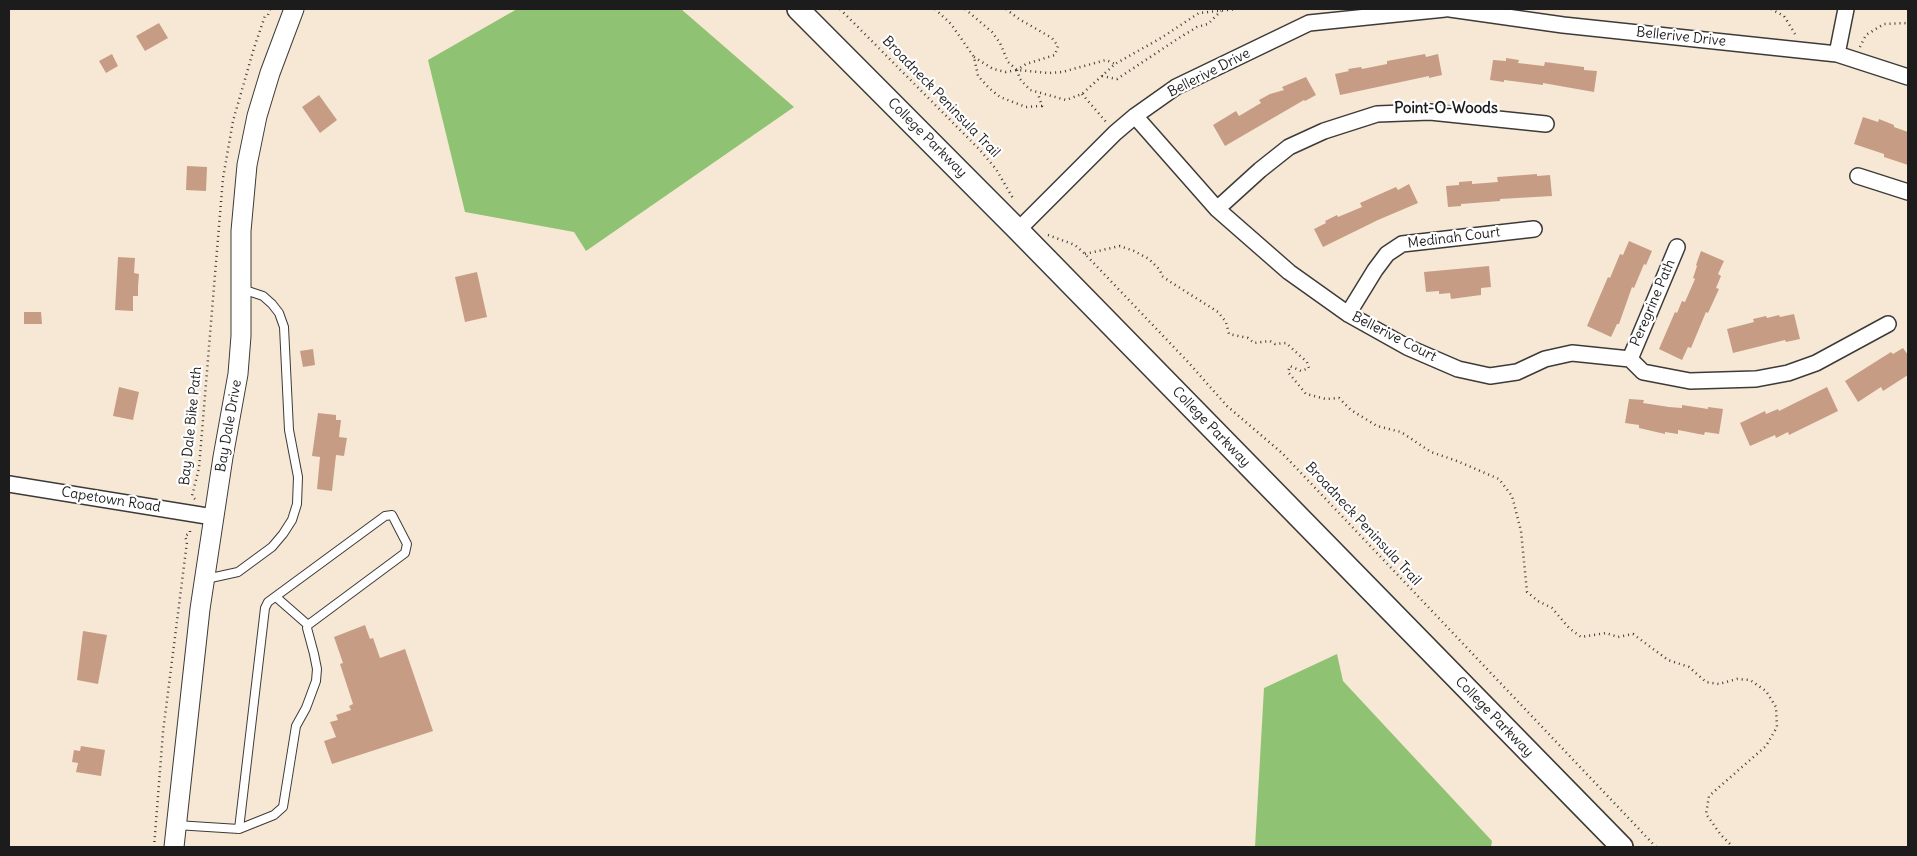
<!DOCTYPE html>
<style>
body{margin:0}
#map{position:relative;width:1917px;height:856px;overflow:hidden;background:#f7e8d5;font-family:Delius,sans-serif}
canvas{display:block}
.frame{position:absolute;inset:0;border:10px solid #1c1c1c;pointer-events:none}
</style>
<div id="map">
<canvas width="1917" height="856"></canvas>
<div class="frame"></div>
</div>
<script>
const ctx = document.querySelector('canvas').getContext('2d');
ctx.lineJoin = 'round';
function paint(path, color) {
  ctx.fillStyle = color;
  ctx.fill(path, 'evenodd');
}
function poly(rows) {
  const path = new Path2D();
  for (const r of rows) {
    path.moveTo(r[0], r[1]);
    for (let i = 2; i < r.length; i += 2) path.lineTo(r[i], r[i + 1]);
  }
  return path;
}
function trace(path, color, width, dash) {
  ctx.strokeStyle = color;
  ctx.lineWidth = width;
  ctx.lineCap = dash ? 'butt' : 'round';
  ctx.setLineDash(dash || []);
  ctx.stroke(path);
}
function write(font, color, halo, rows, align = 'center') {
  ctx.font = font + ' Delius,sans-serif';
  ctx.lineWidth = 4.5;
  ctx.setLineDash([]);
  ctx.textBaseline = 'middle';
  ctx.strokeStyle = halo;
  ctx.fillStyle = color;
  for (const [text, x, y, turn = 0] of rows) {
    ctx.save();
    ctx.translate(x, y);
    ctx.rotate((+turn || 0) * Math.PI / 180);
    ctx.textAlign = isNaN(turn) ? turn : align;
    if (halo) ctx.strokeText(text, 0, 0);
    ctx.fillText(text, 0, 0);
    ctx.restore();
  }
}
const green = poly([
 [517,9,681,9,794,107,586,251,574,232,465,212,428,60],
 [1337,654,1343,681,1492,841,1491,847,1255,847,1264,688]
]);
const building = poly([
 [159,23,168,38,145,51,136,36],
 [112,54,118,66,106,73,99,61],
 [1425,54,1426,57,1438,54,1442,75,1429,78,1429,76,1340,95,1335,74,1349,71,1348,69,1361,67,1362,69,1387,64,1387,61],
 [1506,58,1519,60,1518,63,1544,66,1545,62,1584,67,1584,70,1597,71,1594,92,1543,83,1543,85,1504,80,1504,82,1490,80,1493,60,1506,61],
 [1306,77,1316,95,1305,101,1304,100,1225,146,1213,125,1236,111,1239,116,1261,103,1259,100,1270,94,1284,90,1282,87],
 [319,95,337,120,320,133,302,107],
 [1863,117,1878,122,1879,119,1894,125,1894,127,1908,132,1908,165,1884,157,1884,154,1854,144],
 [187,166,207,167,206,191,186,190],
 [1537,174,1537,176,1550,175,1552,196,1500,199,1500,201,1461,204,1461,206,1448,207,1446,186,1459,185,1459,182,1472,181,1472,184,1498,182,1497,177],
 [1409,184,1418,203,1378,220,1323,247,1314,229,1326,223,1325,221,1337,215,1338,217,1362,207,1360,203,1396,187,1398,190],
 [1629,241,1652,251,1646,265,1644,264,1634,288,1632,287,1619,324,1617,324,1611,337,1587,326,1608,277,1610,278,1620,254,1623,255],
 [1701,251,1724,261,1718,274,1721,276,1716,288,1719,289,1708,313,1706,312,1691,348,1688,347,1682,360,1659,349,1675,312,1677,313,1682,301,1685,302,1695,279,1693,278,1697,266,1696,265],
 [118,257,135,258,134,273,139,274,138,287,138,296,133,296,133,311,115,310],
 [1489,266,1491,287,1481,288,1481,295,1451,299,1450,293,1439,294,1439,291,1426,292,1424,272],
 [477,272,487,317,465,322,455,277],
 [24,312,41,312,42,324,24,324],
 [1794,314,1800,339,1786,342,1785,340,1733,353,1727,329,1754,322,1753,319,1766,316,1767,318,1779,315,1780,317],
 [1903,348,1908,355,1908,375,1883,391,1881,387,1858,402,1845,381,1891,352,1893,354],
 [313,349,315,365,303,367,300,351],
 [119,387,139,392,133,420,113,416],
 [1827,387,1838,411,1789,435,1788,432,1776,438,1775,435,1750,446,1740,423,1765,411,1766,414,1778,409,1779,411],
 [1629,399,1644,400,1643,403,1669,407,1682,408,1682,405,1708,409,1708,407,1723,409,1719,434,1705,432,1704,435,1678,430,1678,434,1665,432,1665,434,1639,428,1639,425,1625,423],
 [318,413,336,415,336,420,341,420,339,437,347,438,344,456,336,455,332,491,317,489,320,457,312,456],
 [365,625,370,639,373,638,380,658,405,649,433,731,332,764,324,741,336,737,330,722,338,720,336,715,351,710,349,706,353,704,340,664,343,663,334,637],
 [83,631,107,635,98,684,77,680],
 [81,746,105,750,101,776,76,772,78,763,72,762,74,750,80,751]
]);
const path = poly([
 [840,9,979,149,996,169,1014,200],
 [935,9,951,24,974,57,978,76,989,88,1000,97,1026,107,1042,106,1038,94],
 [965,9,992,32,1000,43,1008,62,1017,70,1049,73,1062,72,1106,60,1115,64],
 [1006,9,1019,19,1052,38,1058,46,1055,55,1026,64,1017,70,1020,79,1030,90,1066,100,1082,94,1115,64,1161,38,1199,13,1237,9],
 [1771,9,1784,16,1795,34],
 [1860,47,1866,35,1884,24,1908,23],
 [974,57,993,69,1006,72,1017,70],
 [1102,76,1117,79,1179,38,1197,27,1208,24,1221,11],
 [1082,94,1107,123],
 [1048,235,1075,245,1085,254,1189,363,1227,406,1282,453,1656,847],
 [1085,254,1120,246,1134,251,1149,259,1160,270,1162,276,1169,281,1218,312,1226,322,1229,334,1248,338,1254,343,1270,341,1275,344,1286,343,1307,362,1309,368,1301,371,1290,366,1288,372,1306,394,1326,399,1339,398,1351,410,1377,426,1401,432,1431,452,1457,461,1499,479,1512,496,1521,531,1527,592,1538,601,1552,608,1569,628,1581,637,1606,633,1618,637,1633,634,1668,660,1689,667,1706,682,1719,684,1737,679,1750,680,1766,691,1776,707,1777,727,1766,746,1709,796,1706,814,1721,835,1731,845,1731,847],
 [195,499,192,496,199,468,223,178,233,121,254,48,265,16,268,15,270,9],
 [154,847,163,732,187,542,185,536,190,533,190,528]
]);
const service = poly([
 [206,579,238,572,272,547,283,534,292,520,297,504,298,477,289,430,284,327,279,313,272,304,263,296,242,289],
 [276,597,308,625],
 [176,825,239,829,265,608,268,602,385,516,392,515,407,544,405,553,308,625,307,628,314,654,317,669,316,681,306,708,296,726,283,807,274,815,239,829]
]);
const minor = poly([
 [1450,9,1563,25,1837,54,1908,77],
 [1837,54,1846,9],
 [1135,116,1217,209,1289,272,1348,314,1407,347,1458,369,1490,376,1517,372,1545,359,1572,353,1630,359,1643,372,1690,381,1756,379,1788,373,1816,363,1888,324],
 [1858,176,1908,192],
 [1217,209,1260,170,1289,147,1324,131,1377,114,1430,112,1546,124],
 [1018,230,1115,133,1135,116,1176,87,1309,23,1445,9],
 [1348,314,1375,270,1387,254,1402,244,1534,229],
 [1630,359,1677,247],
 [9,484,213,517]
]);
const tertiary = poly([
 [174,847,200,609,223,457,238,374,241,336,241,231,247,165,257,116,270,73,294,9]
]);
const secondary = poly([
 [798,9,1018,230,1622,847]
]);
const streetNames = [
 ["Bellerive Drive",1681,37,6],
 ["Bellerive Drive",1209,73,-27],
 ["Broadneck Peninsula Trail",941,97,46],
 ["College Parkway",927,138,45],
 ["Medinah Court",1454,238,-7],
 ["Peregrine Path",1653,303,-67],
 ["Bellerive Court",1394,337,27],
 ["Bay Dale Bike Path",191,426,-84],
 ["Bay Dale Drive",229,426,-80],
 ["College Parkway",1211,427,46],
 ["Capetown Road",111,500,9],
 ["Broadneck Peninsula Trail",1363,524,47],
 ["College Parkway",1494,717,46]
];
const neighbourhoodNames = [
 ["Point-O-Woods",1446,109]
];
paint(green, '#90c273');
paint(building, '#c79c85');
trace(service, '#3d3b38', 10);
trace(minor, '#3d3b38', 18);
trace(tertiary, '#3d3b38', 21);
trace(secondary, '#3d3b38', 24);
trace(path, '#3d3b38', 2.5, [1, 4]);
trace(service, '#fff', 8);
trace(minor, '#fff', 15);
trace(tertiary, '#fff', 19);
trace(secondary, '#fff', 21);
write('14px', '#1c1c1c', '#fff', streetNames);
write('bold 15px', '#1c1c1c', '#fff', neighbourhoodNames);
</script>
